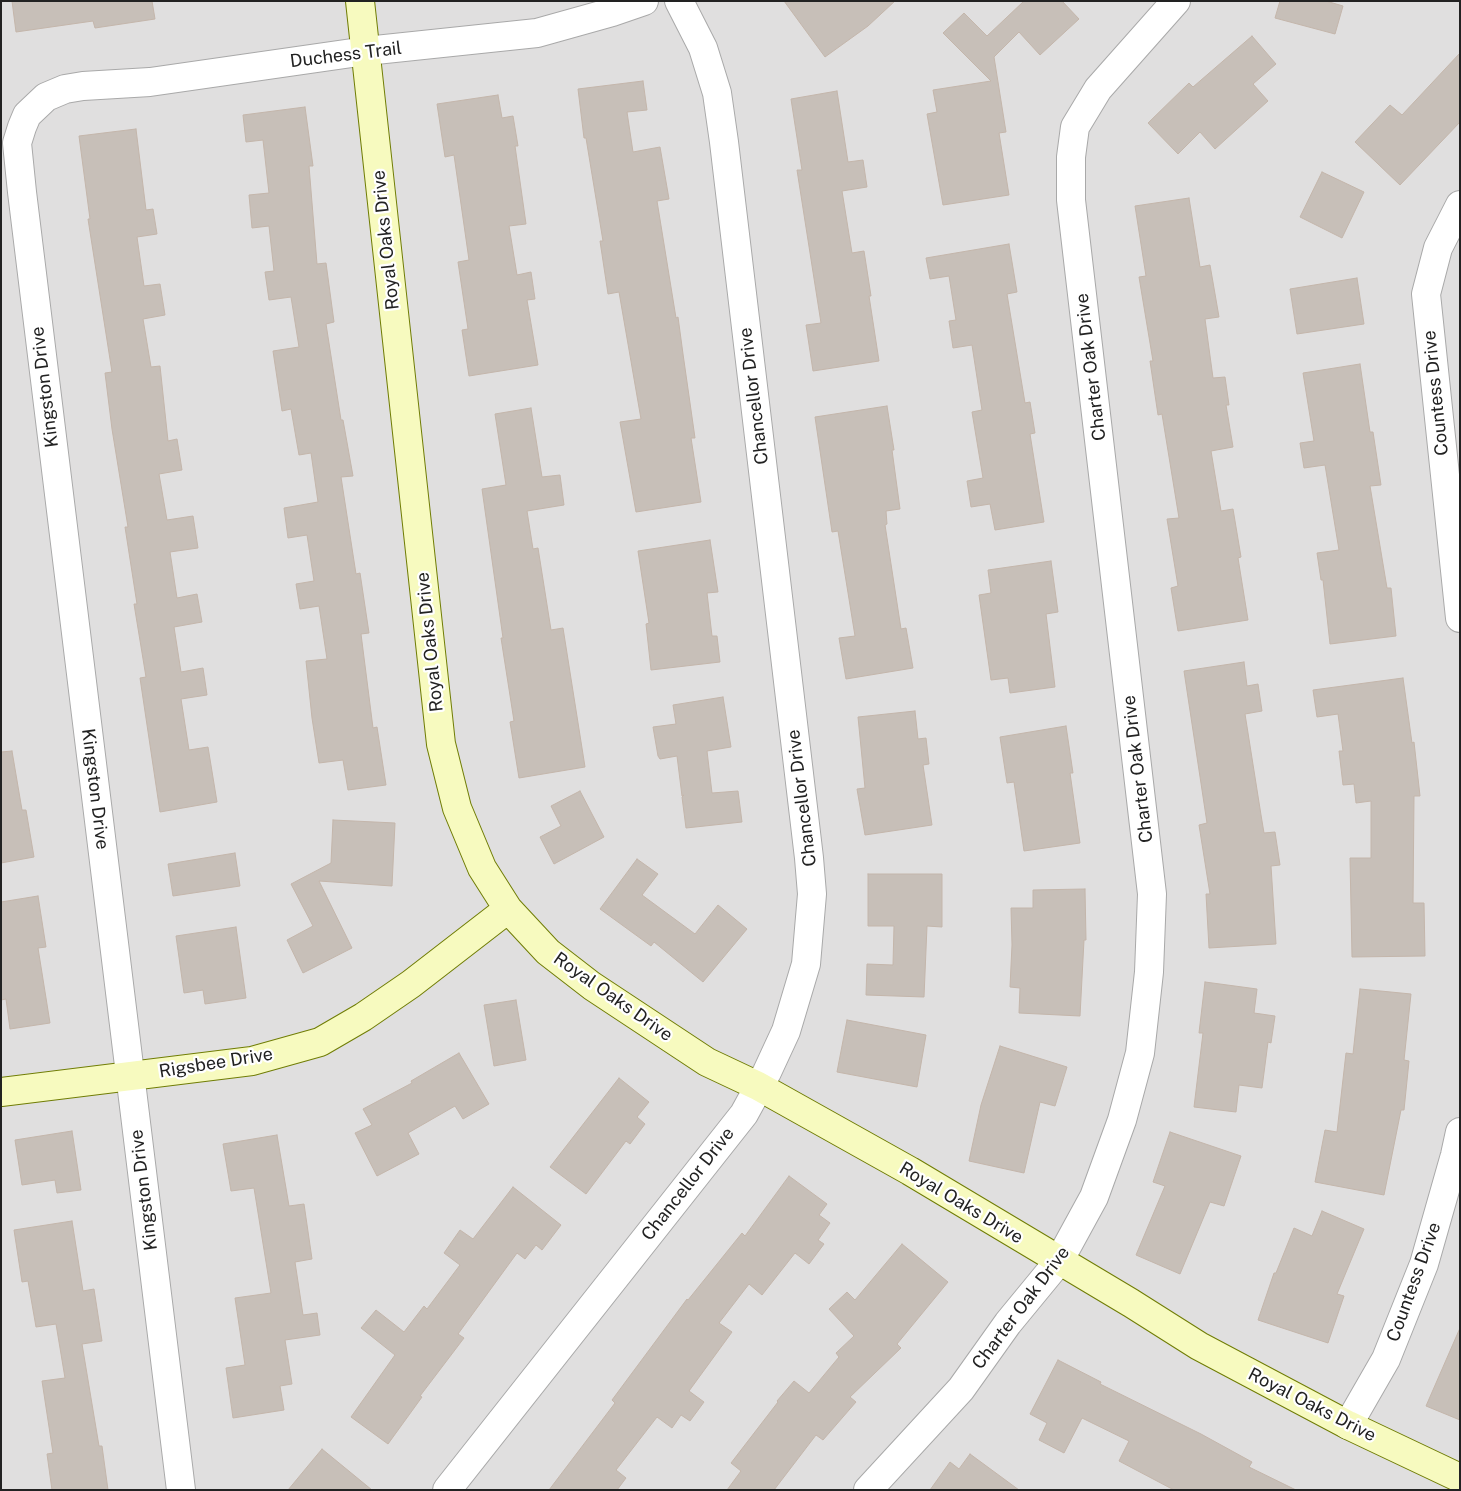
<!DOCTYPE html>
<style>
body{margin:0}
#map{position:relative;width:1461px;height:1491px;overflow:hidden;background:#f2efe9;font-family:"Public Sans",sans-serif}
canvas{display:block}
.frame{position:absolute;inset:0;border:2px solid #222;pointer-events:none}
</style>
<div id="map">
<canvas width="1461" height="1491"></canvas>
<div class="frame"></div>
</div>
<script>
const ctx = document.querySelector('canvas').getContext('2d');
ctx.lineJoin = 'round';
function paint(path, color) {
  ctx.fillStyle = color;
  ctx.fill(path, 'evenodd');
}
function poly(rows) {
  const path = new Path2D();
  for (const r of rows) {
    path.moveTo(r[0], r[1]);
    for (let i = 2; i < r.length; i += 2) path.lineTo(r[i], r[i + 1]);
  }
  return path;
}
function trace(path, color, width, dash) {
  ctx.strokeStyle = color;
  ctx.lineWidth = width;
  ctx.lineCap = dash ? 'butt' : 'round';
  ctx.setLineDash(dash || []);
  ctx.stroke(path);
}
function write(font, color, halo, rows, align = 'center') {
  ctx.font = font + ' "Public Sans",sans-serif';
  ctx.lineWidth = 4.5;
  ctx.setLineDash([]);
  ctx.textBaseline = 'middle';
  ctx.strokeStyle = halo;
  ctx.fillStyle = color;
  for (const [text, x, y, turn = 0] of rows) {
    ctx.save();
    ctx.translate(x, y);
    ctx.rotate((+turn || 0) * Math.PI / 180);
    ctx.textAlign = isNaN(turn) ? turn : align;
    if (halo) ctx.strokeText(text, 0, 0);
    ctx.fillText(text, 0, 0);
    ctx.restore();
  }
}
const residential = poly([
 [1,1,1460,1,1460,1490,1,1490]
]);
const building = poly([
 [12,1,152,1,155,19,95,28,93,21,16,32,12,1],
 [784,1,895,1,868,26,825,57,784,1],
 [1024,1,1062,1,1079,19,1040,55,1019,32,994,57,1006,132,999,133,1009,195,943,205,927,114,937,112,933,90,991,81,943,33,964,13,987,36,1024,1],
 [1280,1,1326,1,1343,6,1335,34,1275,18,1280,1],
 [1252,36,1276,64,1253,84,1268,101,1215,149,1200,132,1178,154,1148,123,1189,83,1193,87,1252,36],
 [1460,53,1460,122,1400,185,1355,142,1390,105,1402,115,1460,53],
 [643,81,647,110,627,112,633,152,660,147,669,199,657,201,676,318,678,317,683,354,695,438,691,438,701,502,636,512,620,422,641,419,619,292,608,294,600,241,603,241,586,138,584,138,578,89,643,81],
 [837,91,848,162,863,160,867,187,842,191,852,253,864,251,871,296,869,296,879,361,813,371,806,325,821,323,797,170,802,170,791,99,837,91],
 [498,95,502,118,513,116,518,146,515,146,526,224,509,226,517,275,531,272,535,299,527,300,538,365,469,376,462,330,468,329,458,262,469,260,454,155,445,157,437,104,498,95],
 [305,107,313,166,309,166,317,264,326,263,334,322,326,324,341,420,343,420,353,476,341,477,356,574,360,573,369,633,361,634,373,728,377,727,386,785,348,790,343,760,319,763,312,718,306,661,327,659,319,606,300,609,296,584,314,581,307,535,288,538,284,508,318,502,311,453,299,455,291,409,282,411,273,351,299,347,291,297,269,300,265,272,274,271,269,226,252,228,249,195,269,193,263,140,246,142,243,115,305,107],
 [136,129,146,210,153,209,157,234,137,237,144,286,160,284,165,315,143,319,151,367,160,366,168,441,177,439,182,470,159,474,167,520,193,516,198,548,170,552,177,598,197,594,202,622,174,627,181,672,203,668,207,695,181,699,189,750,208,747,217,802,160,812,140,678,146,677,134,604,137,604,125,527,128,527,112,429,105,373,112,372,88,219,90,219,79,136,136,129],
 [1322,172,1364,192,1342,238,1300,217,1322,172],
 [1189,198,1200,267,1210,265,1219,317,1205,319,1213,378,1225,377,1229,405,1226,405,1233,447,1211,451,1221,511,1233,509,1241,557,1238,558,1248,620,1178,631,1171,588,1178,586,1167,519,1179,518,1162,414,1158,415,1150,361,1153,361,1139,277,1146,276,1135,206,1189,198],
 [1009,244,1017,292,1007,294,1025,403,1030,402,1035,433,1030,434,1044,522,995,530,990,504,971,507,967,481,983,478,972,412,982,410,972,345,953,348,949,321,956,320,949,276,930,279,926,258,1009,244],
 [1357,278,1364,324,1297,334,1290,289,1357,278],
 [1360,364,1370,432,1373,432,1381,485,1370,486,1387,588,1391,588,1396,636,1330,644,1323,580,1321,580,1317,553,1339,550,1325,465,1304,468,1300,443,1314,441,1303,373,1360,364],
 [887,406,894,450,892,450,900,509,886,511,887,524,885,525,901,629,906,628,913,668,846,679,839,638,855,636,838,531,832,532,815,417,887,406],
 [531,408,542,477,560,475,564,505,527,511,533,549,538,548,551,630,563,628,585,767,519,778,510,722,514,721,501,638,503,638,482,489,506,485,495,414,531,408],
 [710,540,718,592,707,593,712,636,717,636,720,662,651,670,646,624,649,623,638,551,710,540],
 [1051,561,1058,612,1046,614,1055,687,1010,693,1008,678,991,680,979,595,991,593,988,570,1051,561],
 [1244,662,1247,686,1258,684,1262,711,1245,714,1261,815,1264,833,1275,832,1280,865,1271,866,1276,944,1209,948,1206,894,1210,894,1199,825,1207,823,1184,671,1244,662],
 [1403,678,1412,743,1414,742,1420,796,1414,796,1413,903,1424,903,1425,956,1352,957,1350,858,1371,858,1371,801,1356,803,1354,784,1343,785,1339,751,1343,751,1338,714,1317,717,1313,690,1403,678],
 [723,697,731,747,707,751,712,793,738,791,742,822,686,828,682,797,684,795,682,796,677,756,660,759,658,756,653,727,676,724,673,705,723,697],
 [915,711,918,739,926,738,929,764,923,765,932,825,865,835,857,789,865,788,858,717,915,711],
 [1066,726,1073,773,1070,773,1080,843,1024,851,1014,782,1007,783,1000,737,1066,726],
 [12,751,22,810,26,810,34,857,1,863,1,752,12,751],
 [580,791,604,837,554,864,540,837,561,826,551,806,580,791],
 [333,820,395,823,392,886,319,881,352,948,303,973,287,940,313,926,291,884,331,863,333,820],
 [235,853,240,886,173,896,168,864,235,853],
 [637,859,658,874,642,895,695,934,718,905,747,929,703,982,654,942,651,946,600,909,637,859],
 [868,874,942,874,942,927,927,926,924,997,866,995,867,964,893,965,894,926,868,926,868,874],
 [1085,889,1086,940,1084,940,1080,1016,1019,1013,1020,988,1010,987,1012,945,1011,908,1033,908,1033,890,1085,889],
 [38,896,46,947,38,948,50,1023,10,1029,6,999,1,1000,1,902,38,896],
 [236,927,246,998,205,1004,203,990,184,993,176,936,236,927],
 [1205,982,1257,989,1254,1013,1275,1016,1271,1043,1268,1042,1262,1088,1239,1085,1236,1112,1194,1107,1203,1033,1199,1033,1205,982],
 [1360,989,1411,994,1404,1060,1409,1061,1404,1110,1401,1110,1384,1195,1315,1182,1325,1130,1337,1132,1346,1053,1353,1054,1360,989],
 [516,1000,526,1060,494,1066,484,1005,516,1000],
 [847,1020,926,1035,917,1087,837,1072,847,1020],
 [1000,1046,1067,1067,1055,1106,1040,1102,1024,1173,969,1161,981,1105,1000,1046],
 [459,1053,489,1104,463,1119,455,1106,408,1133,419,1154,377,1176,355,1133,372,1125,363,1109,412,1083,411,1081,459,1053],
 [619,1078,649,1102,637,1117,645,1124,630,1144,626,1141,586,1194,550,1167,619,1078],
 [72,1131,81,1190,57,1193,55,1180,22,1185,15,1140,72,1131],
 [1170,1132,1241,1156,1224,1206,1210,1202,1180,1274,1136,1255,1165,1186,1153,1182,1170,1132],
 [277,1135,289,1206,304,1204,312,1259,295,1262,303,1315,317,1313,320,1335,285,1340,292,1384,280,1386,284,1410,233,1418,226,1368,245,1365,235,1298,271,1293,254,1188,231,1191,223,1144,277,1135],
 [789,1176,827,1204,819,1215,830,1223,818,1240,824,1244,809,1264,795,1253,762,1295,749,1284,719,1323,732,1332,689,1391,704,1402,690,1421,681,1415,672,1428,657,1417,616,1470,626,1478,617,1490,549,1490,615,1403,612,1400,687,1299,688,1300,742,1233,745,1236,789,1176],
 [513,1187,561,1225,542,1250,536,1245,525,1259,517,1253,458,1334,464,1338,420,1396,422,1397,388,1444,351,1417,395,1355,361,1328,376,1310,404,1332,424,1306,427,1309,460,1265,444,1253,460,1230,473,1239,513,1187],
 [1322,1211,1364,1229,1337,1294,1344,1296,1328,1343,1258,1320,1274,1273,1276,1273,1294,1228,1312,1236,1322,1211],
 [72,1221,83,1291,94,1289,102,1341,82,1344,99,1446,102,1446,108,1490,52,1490,47,1454,53,1453,42,1381,65,1378,56,1324,36,1327,28,1281,22,1282,14,1230,72,1221],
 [902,1244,948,1282,897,1344,901,1348,850,1397,856,1402,823,1440,816,1435,774,1490,727,1490,741,1471,731,1463,778,1402,777,1401,794,1381,809,1393,839,1357,836,1353,854,1336,829,1309,847,1292,855,1300,902,1244],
 [1460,1328,1460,1420,1426,1406,1460,1328],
 [1058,1360,1101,1382,1100,1384,1201,1434,1252,1462,1249,1467,1296,1490,1174,1490,1119,1461,1129,1441,1082,1418,1064,1453,1039,1440,1047,1423,1030,1414,1058,1360],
 [322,1449,372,1490,288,1490,322,1449],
 [970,1454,1019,1490,930,1490,950,1462,959,1469,970,1454]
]);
const street = poly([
 [1460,205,1438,248,1426,294,1460,618],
 [1348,1425,1386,1359,1424,1264,1455,1155,1460,1132],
 [181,1490,22,192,17,143,22,127,27,115,46,97,65,89,83,86,150,82,366,51,537,33,612,12,644,1],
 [447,1490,744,1114,767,1072,786,1031,806,964,812,894,809,858,724,142,717,93,703,48,679,1],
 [868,1490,961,1389,1008,1323,1059,1261,1094,1197,1122,1120,1140,1053,1149,972,1152,894,1071,200,1071,157,1075,127,1098,89,1176,1]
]);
const secondary = poly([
 [360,1,441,744,457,808,482,868,508,909,548,952,592,986,707,1062,758,1086,910,1171,1131,1303,1199,1346,1348,1425,1460,1478],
 [1,1092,252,1061,320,1042,363,1017,411,984,508,909]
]);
const streetNames = [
 ["Duchess Trail",346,55,-7],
 ["Royal Oaks Drive",386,240,-96],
 ["Charter Oak Drive",1091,367,-97],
 ["Kingston Drive",45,387,-97],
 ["Countess Drive",1436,393,-96],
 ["Chancellor Drive",754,396,-97],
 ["Royal Oaks Drive",430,642,-96],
 ["Charter Oak Drive",1138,769,-97],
 ["Kingston Drive",95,789,83],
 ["Chancellor Drive",802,798,-97],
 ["Royal Oaks Drive",613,997,35],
 ["Rigsbee Drive",216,1063,-9],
 ["Chancellor Drive",688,1184,-52],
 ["Kingston Drive",144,1190,-97],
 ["Royal Oaks Drive",961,1203,31],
 ["Countess Drive",1414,1282,-70],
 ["Charter Oak Drive",1021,1308,-53],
 ["Royal Oaks Drive",1312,1405,27]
];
paint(residential, '#e0dfdf');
paint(building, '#c7bfb8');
trace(building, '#c4b6ab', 1);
trace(street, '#a9a9a9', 30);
trace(secondary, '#707d05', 30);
trace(street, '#fff', 28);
trace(secondary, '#f7fabf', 28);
write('18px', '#222', '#fff', streetNames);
</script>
